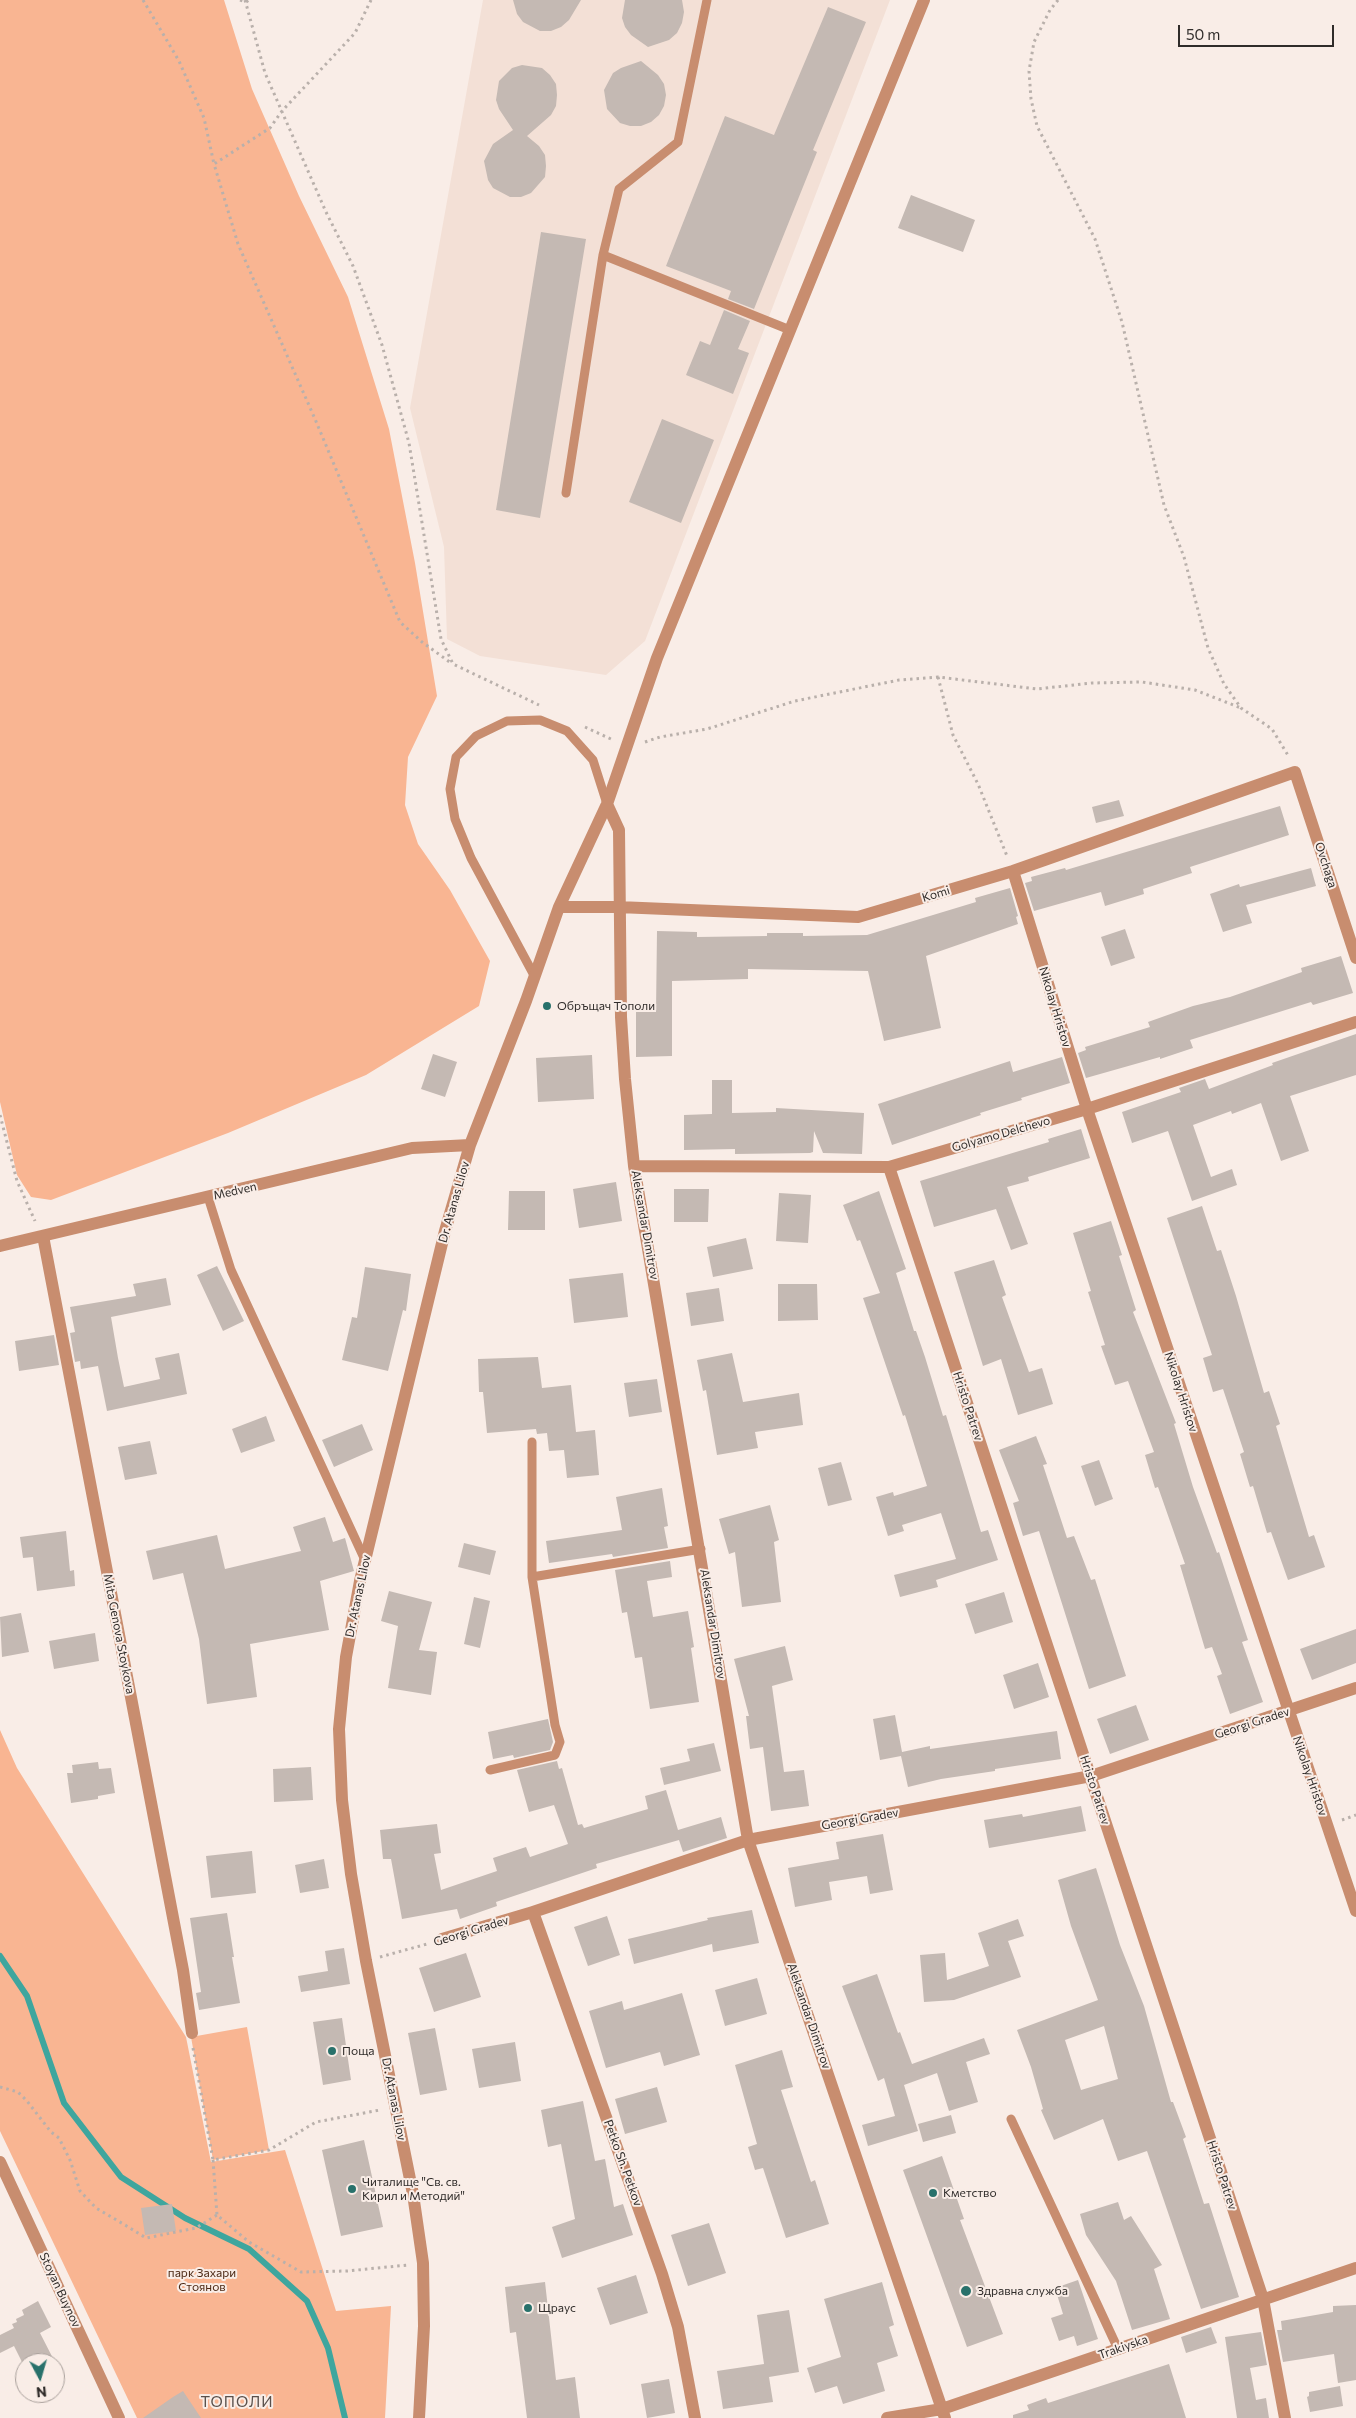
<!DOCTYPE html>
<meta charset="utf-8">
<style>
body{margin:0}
#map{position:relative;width:1356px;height:2418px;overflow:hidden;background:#f9ede7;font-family:Commissioner,sans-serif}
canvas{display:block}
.north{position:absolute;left:15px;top:2353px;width:50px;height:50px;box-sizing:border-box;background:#f9ede7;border:1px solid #a9a09b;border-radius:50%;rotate:174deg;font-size:14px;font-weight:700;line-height:20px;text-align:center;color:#302c2a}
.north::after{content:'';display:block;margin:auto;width:18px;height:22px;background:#28716b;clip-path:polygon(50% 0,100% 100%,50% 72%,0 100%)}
.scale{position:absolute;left:1178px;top:25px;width:156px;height:22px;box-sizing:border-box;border:2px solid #302c2a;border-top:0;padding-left:6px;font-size:15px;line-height:18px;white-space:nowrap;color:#302c2a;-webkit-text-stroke:4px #f9ede7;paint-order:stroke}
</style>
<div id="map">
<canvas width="1356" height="2418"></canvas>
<div class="north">N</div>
<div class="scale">50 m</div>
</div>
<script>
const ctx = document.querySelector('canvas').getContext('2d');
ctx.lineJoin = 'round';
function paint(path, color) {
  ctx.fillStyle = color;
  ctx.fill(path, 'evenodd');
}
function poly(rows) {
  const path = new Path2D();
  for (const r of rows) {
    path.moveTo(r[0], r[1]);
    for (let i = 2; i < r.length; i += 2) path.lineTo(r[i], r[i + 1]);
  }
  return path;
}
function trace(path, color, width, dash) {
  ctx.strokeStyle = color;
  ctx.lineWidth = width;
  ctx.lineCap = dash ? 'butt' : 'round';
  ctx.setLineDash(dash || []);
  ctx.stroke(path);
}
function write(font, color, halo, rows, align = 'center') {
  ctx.font = font + ' Commissioner,sans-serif';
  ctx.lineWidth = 4;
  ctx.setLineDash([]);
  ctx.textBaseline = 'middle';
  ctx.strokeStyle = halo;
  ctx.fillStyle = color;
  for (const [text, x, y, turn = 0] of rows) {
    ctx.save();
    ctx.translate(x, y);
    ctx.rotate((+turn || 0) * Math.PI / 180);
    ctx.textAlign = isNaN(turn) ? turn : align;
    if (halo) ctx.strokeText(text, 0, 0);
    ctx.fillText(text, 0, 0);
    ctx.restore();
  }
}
const built = poly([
 [483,0,890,0,645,641,606,675,480,656,447,639,444,547,410,408]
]);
const green = poly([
 [0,0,224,0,252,89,299,196,348,297,389,429,415,563,437,696,408,757,405,805,418,844,450,890,490,961,479,1006,366,1075,228,1133,51,1200,31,1197,17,1175,0,1102],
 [0,1730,17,1768,186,2037,211,2162,285,2150,336,2311,391,2306,385,2418,137,2418,0,2131],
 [247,2027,269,2150,213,2160,191,2037]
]);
const stream = poly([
 [0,1956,27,1996,64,2103,121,2177,185,2218,249,2249,307,2301,328,2348,345,2418]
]);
const building = poly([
 [513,0,581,0,569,20,561,27,551,31,540,31,523,22,517,14],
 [625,0,682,0,684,12,682,23,677,33,669,40,648,47,631,35,625,27,622,18],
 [828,7,866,22,813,150,817,152,754,309,728,299,731,291,666,266,725,116,774,135],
 [641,61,658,75,664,84,666,95,664,106,659,115,651,122,641,126,630,126,620,123,607,109,604,90,613,73,621,68],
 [522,65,542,68,550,75,556,84,557,95,556,106,551,115,527,136,539,146,545,155,546,166,545,177,531,193,521,197,510,197,493,188,488,180,484,161,493,144,513,130,499,109,496,100,499,81,512,68],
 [911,195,975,220,963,252,898,228],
 [541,232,586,239,540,518,496,510],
 [724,310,750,321,738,349,749,353,733,394,686,375,700,341,710,345],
 [662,419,714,440,681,523,629,502],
 [1119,800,1124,816,1096,823,1092,807],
 [1280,806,1289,835,1190,867,1192,873,1143,889,1144,894,1105,906,1101,892,1034,911,1025,883,1032,881,1031,877,1065,868,1066,870],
 [1311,868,1316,886,1246,905,1252,923,1223,932,1210,894,1239,884,1240,887],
 [1010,888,1018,916,1016,917,1018,924,926,956,941,1028,884,1041,868,971,748,969,748,979,672,981,672,1056,636,1057,636,1012,656,1012,657,931,697,932,697,937,767,936,767,933,803,933,803,936,867,935,976,902,975,898],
 [1125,929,1135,958,1111,966,1101,937],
 [1341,956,1353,993,1313,1005,1311,1002,1190,1040,1193,1048,1160,1059,1160,1057,1086,1078,1078,1053,1086,1050,1085,1047,1150,1027,1148,1022,1193,1006,1230,997,1302,972,1301,968],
 [1356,1034,1356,1075,1290,1096,1309,1151,1281,1161,1261,1103,1232,1114,1231,1111,1193,1125,1211,1177,1232,1169,1237,1185,1192,1201,1168,1131,1132,1143,1122,1112,1181,1092,1179,1088,1205,1079,1209,1089,1273,1065,1272,1063],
 [433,1054,457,1062,445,1097,421,1089],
 [592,1055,594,1099,538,1102,536,1058],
 [1062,1057,1070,1083,1021,1098,1022,1100,980,1113,981,1115,892,1145,878,1104,1010,1061,1013,1072],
 [712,1080,732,1080,732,1113,776,1112,776,1108,864,1113,862,1154,823,1153,814,1131,813,1152,810,1153,735,1154,735,1149,684,1150,684,1115,712,1114],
 [1081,1129,1090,1158,1028,1177,1029,1181,1007,1187,1028,1244,1011,1250,996,1209,934,1227,920,1181,1049,1142,1048,1139],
 [616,1182,622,1221,579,1228,573,1189],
 [674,1189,709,1189,708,1222,674,1222],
 [509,1191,545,1191,545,1230,508,1230],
 [879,1191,906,1269,896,1273,914,1331,916,1331,925,1357,943,1416,946,1415,981,1532,988,1530,998,1560,936,1580,938,1587,900,1597,894,1575,956,1559,941,1513,902,1525,904,1531,888,1536,876,1497,893,1492,894,1496,927,1486,905,1415,903,1416,863,1298,880,1293,860,1240,857,1241,843,1205],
 [779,1193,811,1195,808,1243,776,1241],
 [1202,1206,1217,1251,1221,1250,1236,1296,1264,1393,1269,1391,1280,1424,1276,1426,1309,1537,1314,1535,1325,1567,1288,1580,1271,1532,1267,1533,1253,1486,1250,1487,1240,1454,1244,1452,1223,1389,1213,1392,1203,1358,1212,1355,1167,1218],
 [1111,1221,1122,1255,1119,1256,1136,1310,1133,1312,1176,1423,1174,1424,1193,1487,1217,1553,1219,1552,1248,1640,1242,1642,1263,1702,1230,1714,1217,1676,1222,1674,1212,1647,1205,1649,1180,1565,1185,1564,1158,1487,1155,1488,1145,1455,1154,1452,1128,1381,1115,1385,1101,1346,1105,1345,1088,1292,1091,1291,1073,1233],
 [746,1238,753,1269,713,1277,707,1247],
 [994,1260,1006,1295,1002,1297,1029,1372,1042,1368,1053,1404,1018,1415,1001,1359,983,1366,954,1272],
 [217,1266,244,1321,223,1331,197,1275],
 [365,1267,411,1274,406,1311,403,1310,388,1371,342,1360,352,1317,357,1318],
 [623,1273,628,1317,574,1323,569,1279],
 [166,1278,171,1305,111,1317,118,1358,124,1387,160,1379,155,1358,179,1353,187,1394,107,1411,98,1366,81,1369,80,1361,75,1362,70,1333,75,1332,70,1307,136,1296,133,1284],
 [778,1284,817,1284,818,1320,778,1321],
 [719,1288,724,1321,691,1326,686,1293],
 [54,1335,59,1365,19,1371,15,1341],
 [732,1353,743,1402,799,1393,803,1425,755,1432,758,1448,717,1455,706,1390,703,1391,697,1360],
 [538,1357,542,1388,571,1385,576,1432,595,1430,599,1475,567,1478,564,1450,549,1451,547,1433,537,1434,536,1429,487,1433,483,1392,479,1392,478,1359],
 [657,1379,662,1412,629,1417,624,1383],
 [266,1416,275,1441,241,1453,232,1429],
 [362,1424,373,1450,334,1467,322,1440],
 [1036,1436,1047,1464,1043,1465,1067,1538,1074,1536,1091,1580,1095,1579,1126,1676,1089,1689,1039,1531,1023,1536,1013,1503,1019,1501,999,1450],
 [150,1441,157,1474,125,1480,118,1447],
 [1099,1460,1113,1499,1095,1506,1081,1466],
 [841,1462,852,1500,828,1506,818,1468],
 [662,1488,668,1526,664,1527,668,1548,613,1557,612,1554,549,1563,546,1541,622,1530,616,1497],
 [770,1505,779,1540,774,1542,781,1602,742,1607,735,1552,729,1554,719,1519],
 [325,1517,333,1542,345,1538,354,1571,320,1581,329,1630,250,1644,257,1697,207,1704,199,1639,183,1573,153,1580,146,1551,217,1535,225,1569,301,1551,293,1527],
 [66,1531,70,1571,74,1570,75,1586,37,1591,33,1557,23,1558,20,1537],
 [464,1543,496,1551,490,1575,458,1567],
 [670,1561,672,1577,647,1581,653,1617,688,1611,694,1647,691,1648,699,1702,650,1709,642,1657,635,1658,627,1612,622,1613,615,1570],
 [389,1591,432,1602,419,1650,437,1652,431,1695,388,1688,398,1626,381,1621],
 [1004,1592,1013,1622,975,1634,965,1604],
 [474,1597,490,1601,480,1648,464,1644],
 [21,1613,29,1652,2,1657,0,1617],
 [1356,1629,1356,1663,1312,1680,1300,1649],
 [95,1633,99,1661,54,1669,49,1641],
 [785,1646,793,1680,772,1686,784,1772,804,1770,809,1806,771,1811,763,1747,750,1749,746,1716,749,1716,734,1659],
 [1038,1663,1049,1697,1014,1709,1003,1675],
 [1136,1705,1149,1740,1110,1754,1097,1719],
 [895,1715,902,1752,930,1746,930,1749,1057,1731,1061,1759,995,1769,995,1771,941,1779,908,1787,901,1756,880,1760,873,1719],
 [548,1719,553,1742,550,1750,514,1758,513,1755,493,1759,488,1732],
 [714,1743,721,1771,664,1785,660,1768,690,1761,687,1749],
 [557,1761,559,1769,562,1768,578,1825,582,1824,584,1828,648,1809,645,1796,666,1790,678,1830,721,1817,727,1838,683,1852,679,1840,596,1864,597,1868,496,1902,497,1906,460,1919,457,1909,402,1919,391,1859,383,1859,380,1830,437,1824,441,1853,434,1854,441,1890,497,1871,493,1858,526,1847,530,1857,568,1844,554,1805,529,1812,517,1770],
 [98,1762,99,1769,111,1768,115,1793,98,1796,98,1799,71,1803,67,1773,73,1773,72,1765],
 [311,1767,313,1800,274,1802,273,1769],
 [1081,1806,1086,1831,989,1848,984,1820,1022,1814,1023,1817],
 [883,1834,893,1890,870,1894,867,1876,829,1882,832,1900,795,1907,788,1868,839,1859,836,1842],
 [252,1851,256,1893,211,1898,206,1856],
 [324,1859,329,1888,300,1893,295,1865],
 [1096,1868,1120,1945,1144,2006,1171,2102,1173,2102,1186,2137,1183,2139,1204,2204,1209,2203,1239,2297,1201,2309,1147,2151,1118,2161,1103,2119,1054,2140,1041,2110,1043,2109,1031,2067,1017,2030,1098,2000,1071,1926,1058,1880],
 [1104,2026,1118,2079,1081,2090,1065,2040],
 [752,1910,759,1943,713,1952,712,1944,634,1964,628,1939,708,1920,707,1918],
 [227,1913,234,1957,232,1957,240,2003,199,2010,196,1993,201,1992,190,1918],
 [607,1916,620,1955,588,1966,574,1927],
 [1018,1919,1024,1936,1008,1941,1021,1977,954,2000,924,2002,920,1955,945,1953,947,1980,989,1966,978,1933],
 [344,1948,350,1984,301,1992,298,1976,328,1971,325,1951],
 [466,1953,481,1997,434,2012,419,1968],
 [877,1974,898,2033,900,2032,912,2064,984,2038,990,2054,966,2062,978,2102,949,2111,937,2073,904,2085,918,2131,868,2146,862,2125,895,2116,884,2078,878,2081,842,1986],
 [757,1978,767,2014,725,2026,715,1990],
 [682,1993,700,2055,664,2066,660,2052,606,2068,589,2011,622,2001,624,2010],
 [342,2018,351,2080,323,2085,313,2022],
 [435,2028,447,2090,420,2095,408,2033],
 [515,2042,521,2081,479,2088,472,2049],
 [782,2050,793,2087,781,2090,811,2182,815,2180,829,2224,786,2238,763,2168,755,2170,748,2147,757,2144,735,2065],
 [657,2087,667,2122,625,2134,615,2099],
 [583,2101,595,2161,605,2159,614,2207,623,2204,633,2235,562,2258,552,2227,575,2219,561,2144,548,2147,541,2110],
 [951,2115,956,2133,923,2142,918,2124],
 [364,2140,383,2227,341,2236,322,2150],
 [942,2156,964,2219,960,2220,1003,2334,967,2347,903,2170],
 [1118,2202,1124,2220,1131,2216,1162,2265,1154,2269,1170,2319,1132,2330,1116,2281,1086,2235,1080,2214],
 [172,2204,176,2231,145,2235,141,2208],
 [709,2223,726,2273,688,2286,671,2235],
 [636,2275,648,2313,610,2325,597,2288],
 [1078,2280,1098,2339,1077,2346,1074,2336,1059,2341,1051,2318,1063,2314,1055,2288],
 [545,2282,556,2380,575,2377,580,2418,527,2418,516,2332,510,2333,505,2287],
 [882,2282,894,2325,889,2327,898,2356,877,2363,885,2391,843,2404,837,2386,815,2393,807,2368,841,2357,824,2299],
 [38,2301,51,2327,40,2333,59,2370,55,2372,55,2363,25,2363,25,2368,14,2346,0,2353,0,2335,14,2328,12,2324,17,2322,16,2319,24,2315,22,2310],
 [1356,2305,1356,2380,1338,2383,1334,2354,1283,2362,1277,2330,1282,2330,1281,2321,1333,2312,1333,2306],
 [789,2310,799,2372,769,2377,773,2402,723,2409,717,2371,764,2364,757,2315],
 [1211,2327,1217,2343,1186,2353,1181,2337],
 [1261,2332,1267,2365,1250,2368,1256,2400,1266,2398,1269,2418,1237,2418,1225,2337],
 [1169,2364,1186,2418,1013,2418,1013,2415,1029,2410,1027,2405,1046,2398,1048,2403],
 [669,2379,675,2413,647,2418,641,2384],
 [1340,2386,1343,2406,1310,2412,1307,2397,1309,2396,1309,2392],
 [183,2391,201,2418,143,2418,173,2397]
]);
const path = poly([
 [143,0,179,61,204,118,214,164],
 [240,0,246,2,249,0],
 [245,0,265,73,326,212,353,266,382,345,409,443,441,639,453,664,539,705],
 [371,0,355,33,282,111,270,128,214,164,238,244,315,419,400,622,422,642,451,663],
 [1058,0,1050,10,1034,42,1029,71,1031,99,1037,126,1095,239,1122,322,1164,505,1184,557,1208,648,1224,684,1241,708,1272,729,1289,757],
 [938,677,953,735,978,784,1007,856],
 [585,727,613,740],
 [645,742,660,737,707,729,795,701,899,680,938,677,1037,689,1092,683,1142,682,1195,690,1241,708],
 [0,1115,17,1181,35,1221],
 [1342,1820,1356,1815],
 [380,1957,427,1944],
 [193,2048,213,2160,269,2150,316,2122,380,2110],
 [0,2087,18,2092,27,2101,51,2132,59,2138,70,2160,80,2191,96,2208,125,2225,146,2238,196,2228,217,2215],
 [213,2160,217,2215,249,2242,301,2272,347,2271,408,2265]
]);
const lane = poly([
 [603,255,790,330],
 [566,493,603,255,619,189,678,142,707,0],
 [535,977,471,858,455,819,450,789,456,757,476,736,507,721,540,720,567,731,593,760,607,804],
 [208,1197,231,1270,365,1560],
 [532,1577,701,1549],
 [490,1770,555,1755,560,1742,555,1725,532,1577,532,1442],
 [1011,2119,1118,2349]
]);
const street = poly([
 [607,804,619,830,621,1017,625,1079,634,1166,748,1840,945,2418],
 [1013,871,1087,1109,1356,1911],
 [559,907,618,907,858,917,1013,871,1295,772,1356,958],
 [634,1166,889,1167,1087,1109,1356,1022],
 [889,1167,1263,2299,1285,2418],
 [43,1236,183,1970,192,2033],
 [0,1246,412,1148,470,1145],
 [533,1912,662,2274,678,2327,695,2418],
 [442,1939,533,1912,748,1840,1091,1776,1356,1688],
 [0,2162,119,2418],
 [419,2418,424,2326,423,2263,413,2194,366,1961,351,1874,342,1800,339,1729,346,1657,360,1581,445,1231,470,1145,526,1001,559,907,607,804,657,658,924,0],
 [887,2418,942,2409,1356,2268]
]);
const markers = [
 [547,1006,5,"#28716b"],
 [332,2051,5,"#28716b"],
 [352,2189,5,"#28716b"],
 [933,2193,5,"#28716b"],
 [966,2291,6,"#28716b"],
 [528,2308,5,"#28716b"]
];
const streetNames = [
 ["Ovchaga",1326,865,72],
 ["Komi",936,894,-17],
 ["Nikolay Hristov",1055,1007,73],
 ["Golyamo Delchevo",1001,1134,-16],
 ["Medven",235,1191,-13],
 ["Dr. Atanas Lilov",454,1202,-74],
 ["Aleksandar Dimitrov",645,1225,80],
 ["Nikolay Hristov",1181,1392,72],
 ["Hristo Patrev",968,1406,72],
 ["Dr. Atanas Lilov",358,1596,-78],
 ["Aleksandar Dimitrov",713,1624,81],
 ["Mita Genova Stoykova",119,1634,79],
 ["Georgi Gradev",1252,1723,-18],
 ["Nikolay Hristov",1310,1776,71],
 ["Hristo Patrev",1095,1790,72],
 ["Georgi Gradev",860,1819,-10],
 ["Georgi Gradev",471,1931,-17],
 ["Aleksandar Dimitrov",809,2016,71],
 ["Dr. Atanas Lilov",394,2099,79],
 ["Petko Sh. Petkov",623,2163,70],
 ["Hristo Patrev",1222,2175,72],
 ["Stoyan Buynov",60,2290,65],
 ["Trakiyska",1123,2347,-19]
];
const poiNames = [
 ["Обръщач Тополи",557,1006],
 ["Поща",342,2051],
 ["Читалище \"Св. св.",362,2182],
 ["Кирил и Методий\"",362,2196],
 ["Кметство",943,2193],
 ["Здравна служба",977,2291],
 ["Щраус",538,2308]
];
const parkNames = [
 ["парк Захари",202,2273],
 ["Стоянов",202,2287]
];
const quarterNames = [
 ["ТОПОЛИ",237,2402]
];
paint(built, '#f3e0d6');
paint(green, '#f9b592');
trace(stream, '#3ea69e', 6);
paint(building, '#c4b9b3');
trace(path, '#b9b0ab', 3, [2.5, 4]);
trace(lane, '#c88d6f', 9);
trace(street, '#c88d6f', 12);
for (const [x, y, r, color] of markers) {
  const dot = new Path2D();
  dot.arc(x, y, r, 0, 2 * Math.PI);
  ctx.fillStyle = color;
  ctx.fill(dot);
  trace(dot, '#f9ede7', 2);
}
write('12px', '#302c2a', '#f9ede7', streetNames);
write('12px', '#302c2a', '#f9ede7', poiNames, 'left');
write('12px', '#4c2915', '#f9ede7', parkNames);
ctx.letterSpacing = '1px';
write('15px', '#5a504b', '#f9ede7', quarterNames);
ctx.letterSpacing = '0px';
</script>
